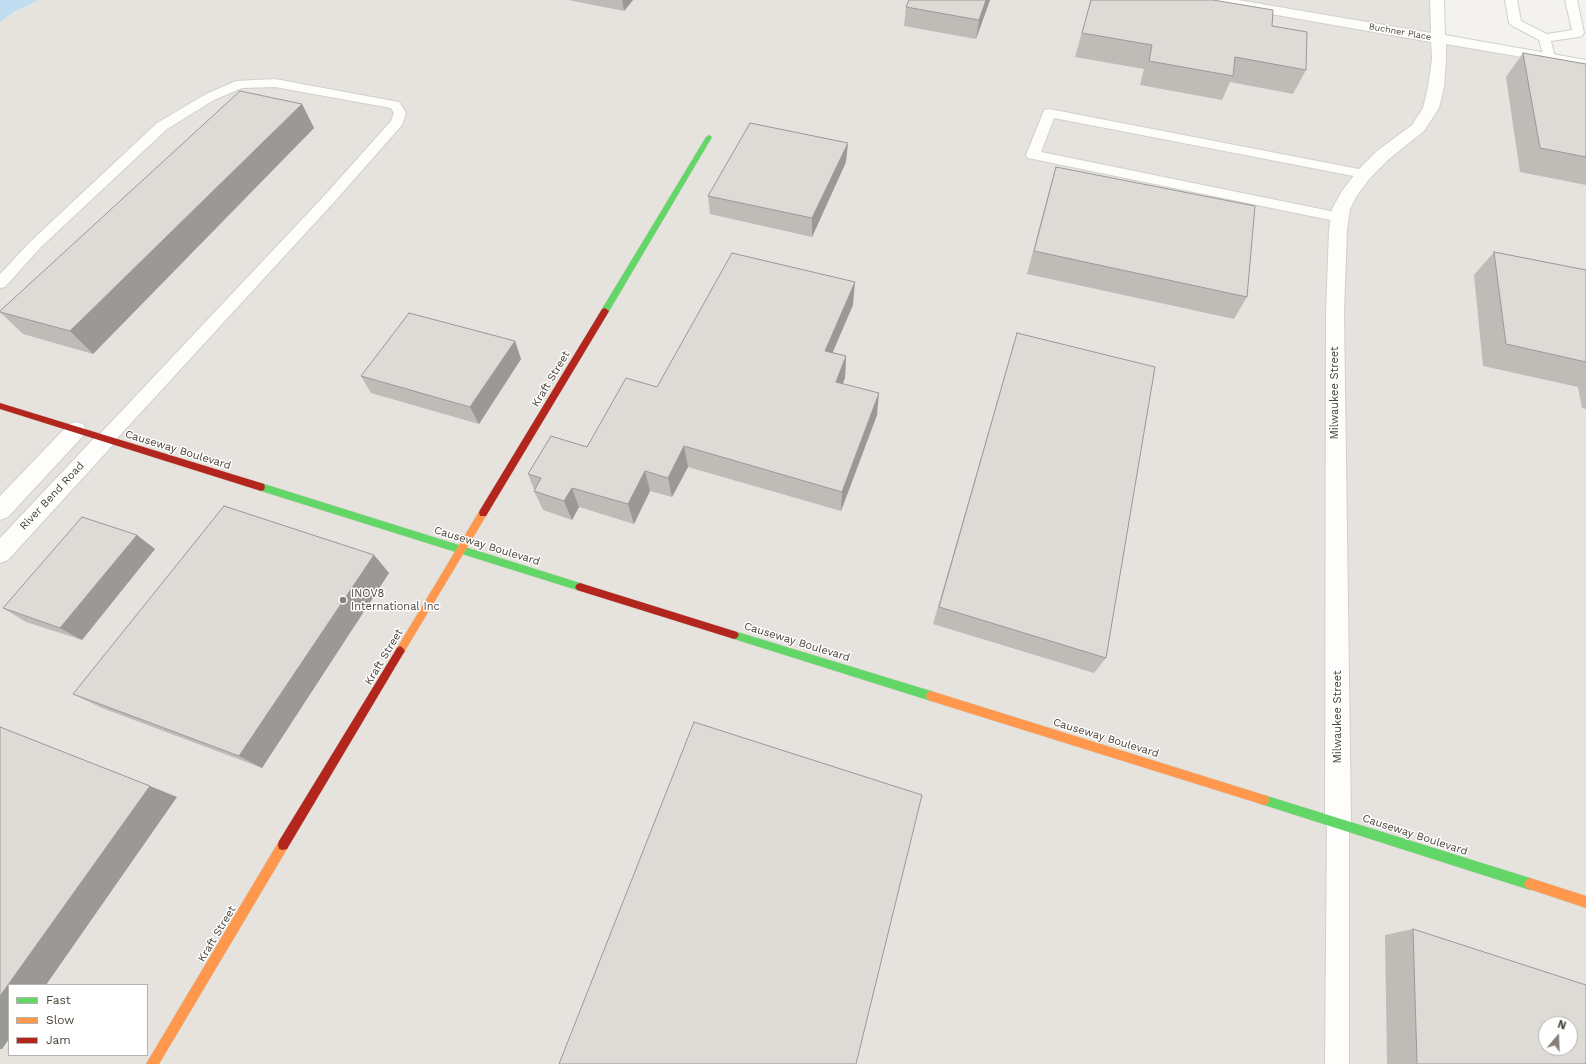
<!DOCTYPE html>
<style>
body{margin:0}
#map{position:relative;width:1586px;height:1064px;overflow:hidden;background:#f4f2ee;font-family:"Work Sans",sans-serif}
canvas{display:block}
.legend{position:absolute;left:8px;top:984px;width:140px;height:72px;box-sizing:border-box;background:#fff;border:1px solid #b7b4b0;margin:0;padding:5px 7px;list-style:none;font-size:12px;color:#4b4439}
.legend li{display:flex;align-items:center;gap:8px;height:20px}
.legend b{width:20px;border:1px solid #b7b4b0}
.north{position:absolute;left:1538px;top:1016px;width:40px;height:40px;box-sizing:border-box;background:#fff;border:1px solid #b7b4b0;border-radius:50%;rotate:19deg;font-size:11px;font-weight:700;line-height:16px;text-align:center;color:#4b4439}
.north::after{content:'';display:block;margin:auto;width:14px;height:18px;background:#868178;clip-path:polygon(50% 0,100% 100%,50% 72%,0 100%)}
</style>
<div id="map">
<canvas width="1586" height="1064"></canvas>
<ul class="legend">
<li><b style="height:5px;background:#63d668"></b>Fast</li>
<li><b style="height:5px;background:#ff974d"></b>Slow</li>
<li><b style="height:5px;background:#b3261e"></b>Jam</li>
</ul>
<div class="north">N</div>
</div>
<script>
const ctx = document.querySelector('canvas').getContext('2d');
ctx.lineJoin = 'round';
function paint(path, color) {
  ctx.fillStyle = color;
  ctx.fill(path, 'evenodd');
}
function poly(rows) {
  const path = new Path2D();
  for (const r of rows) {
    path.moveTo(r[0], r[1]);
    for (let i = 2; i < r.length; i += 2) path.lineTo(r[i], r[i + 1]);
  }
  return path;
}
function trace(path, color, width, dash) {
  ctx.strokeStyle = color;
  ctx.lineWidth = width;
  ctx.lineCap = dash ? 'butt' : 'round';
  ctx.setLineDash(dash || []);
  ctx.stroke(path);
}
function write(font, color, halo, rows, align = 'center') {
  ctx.font = font + ' "Work Sans",sans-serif';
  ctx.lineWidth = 3;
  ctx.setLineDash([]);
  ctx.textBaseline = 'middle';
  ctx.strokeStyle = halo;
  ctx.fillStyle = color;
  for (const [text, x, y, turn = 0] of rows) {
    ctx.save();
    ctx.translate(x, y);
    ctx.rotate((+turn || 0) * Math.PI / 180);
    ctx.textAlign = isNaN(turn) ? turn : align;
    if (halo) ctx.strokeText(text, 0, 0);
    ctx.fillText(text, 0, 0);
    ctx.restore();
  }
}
const industrial = poly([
 [39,0,1437,0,1440,38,1586,64,1586,1064,0,1064,0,22,14,12],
 [9,985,147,985,147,1055,9,1055],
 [1546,1024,1570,1024,1570,1048,1546,1048]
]);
const water = poly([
 [0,0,39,0,14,12,0,22]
]);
const lane = poly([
 [1505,0,1517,0,1521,21,1547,34,1572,30,1565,0,1577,0,1584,33,1582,36,1578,37,1551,41,1555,58,1553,61,1545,61,1539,40,1511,25,1509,23,1505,0],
 [275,79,399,102,406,113,402,125,335,201,111,445,105,447,99,445,97,440,99,435,325,195,391,121,394,113,391,108,275,87,242,88,214,100,167,129,41,247,5,287,0,288,0,274,31,241,157,123,206,94,236,81,275,79],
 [1049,109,1364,170,1369,171,1371,174,1369,177,1364,178,1054,118,1041,152,1345,214,1347,217,1345,220,1340,222,1028,158,1026,155,1043,113,1044,110,1049,109],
 [1338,812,1346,815,1349,823,1349,1064,1325,1064,1327,823,1330,815,1338,812]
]);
const street = poly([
 [1207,0,1238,0,1431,33,1430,0,1444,0,1445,35,1586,60,1586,68,1446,44,1446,59,1444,87,1439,108,1424,131,1389,159,1370,178,1356,197,1350,209,1347,230,1344,313,1351,823,1347,832,1338,836,1329,832,1325,823,1326,313,1329,230,1332,209,1342,191,1358,170,1377,151,1412,125,1423,108,1428,87,1432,59,1431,42,1214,4,1209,3,1207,0],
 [76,422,83,424,86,430,83,436,8,517,0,520,0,496,69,424,76,422],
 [105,432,112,434,115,440,112,446,8,560,0,563,0,538,98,434,105,432]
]);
const fast = poly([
 [709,135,712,137,608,313,602,313,602,309,706,137,709,135],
 [261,483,580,583,583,584,585,587,583,590,580,591,258,490,257,487,258,484,261,483],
 [734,631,931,691,935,693,936,696,935,699,931,701,734,639,731,638,729,635,731,632,734,631],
 [1264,795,1530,878,1534,880,1536,884,1534,888,1530,890,1264,805,1260,804,1259,800,1260,796,1264,795]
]);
const slow = poly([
 [483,509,486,510,487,513,486,516,403,654,400,656,397,654,395,651,397,648,480,510,483,509],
 [931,691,1264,795,1268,796,1269,800,1268,804,1264,805,931,701,927,699,926,696,927,693,931,691],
 [283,840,287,841,288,845,287,849,159,1064,146,1064,279,841,283,840],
 [1530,878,1586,896,1586,908,1526,888,1524,884,1526,880,1530,878]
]);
const jam = poly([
 [605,308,609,311,608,313,486,516,480,516,479,513,480,510,602,309,605,308],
 [0,403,261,483,264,484,265,487,264,490,261,491,0,409,0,403],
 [580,583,734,631,737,632,739,635,737,638,734,639,580,591,577,590,575,587,577,584,580,583],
 [400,646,403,648,405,651,403,654,287,849,283,850,279,849,278,845,279,841,397,648,400,646]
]);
const wall = poly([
 [568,0,633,0,624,11],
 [909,0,990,0,976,39,904,26,906,7],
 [1091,0,1272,26,1306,70,1293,94,1230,82,1222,100,1140,85,1144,69,1075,57],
 [1523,53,1586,64,1586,185,1520,172,1506,77],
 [302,104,314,128,93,354,23,334,0,312,0,311],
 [846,162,812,237,710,214,708,196],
 [1056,167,1247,297,1234,319,1027,274,1049,191],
 [1494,252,1586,270,1586,409,1582,408,1578,387,1483,366,1474,275],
 [853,305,833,352,846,356,845,378,842,384,877,415,841,511,688,467,672,497,650,491,634,524,579,507,572,520,543,510,534,491,534,489,528,474,587,447,657,387],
 [1017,333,1106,658,1094,673,933,624],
 [515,341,521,359,479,424,371,393,361,376],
 [155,549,82,640,26,622,3,608],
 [374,555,389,573,262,768,102,708,73,694],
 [1413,929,1586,1064,1387,1064,1385,935]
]);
const shadedWall = poly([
 [622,0,633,0,624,11],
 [986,0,990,0,976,39,979,20],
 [302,104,314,128,93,354,70,331],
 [848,143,846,162,812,237,812,218],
 [855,282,853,305,824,372,825,351],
 [515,341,521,359,479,424,470,407],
 [846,356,845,378,834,403,836,382],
 [879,393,877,415,841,511,842,492],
 [684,446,688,467,672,497,668,478],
 [645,471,650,491,634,524,628,504],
 [572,488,579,507,572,520,564,501],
 [137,535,155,549,82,640,60,628],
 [374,555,389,573,262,768,239,756],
 [150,786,177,797,46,985,9,985,9,1039,2,1049,0,1049,0,996]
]);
const building = poly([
 [909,0,986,0,979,20,906,7,909,0],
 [1091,0,1213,0,1273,10,1272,26,1307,32,1306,70,1235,57,1233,76,1149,61,1152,45,1082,33,1091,0],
 [1523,53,1586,64,1586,157,1540,148,1523,53],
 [240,91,302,104,70,331,0,312,0,311,240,91],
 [750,123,848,143,812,218,708,196,750,123],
 [1056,167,1255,206,1247,297,1034,251,1056,167],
 [1494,252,1586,270,1586,362,1506,344,1494,252],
 [732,253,855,282,825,351,846,356,836,382,879,393,842,492,684,446,668,478,645,471,628,504,572,488,564,501,534,491,541,478,528,474,551,436,587,447,626,378,657,387,732,253],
 [409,313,515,341,470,407,361,376,409,313],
 [1017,333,1155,367,1106,658,939,607,1017,333],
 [224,506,374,555,239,756,73,694,224,506],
 [82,517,137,535,60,628,3,608,82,517],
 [694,722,922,795,856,1064,559,1064,694,722],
 [0,727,150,786,0,996,0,727],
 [1413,929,1586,985,1586,1064,1417,1064,1413,929],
 [1546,1024,1570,1024,1570,1048,1546,1048,1546,1024]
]);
const markers = [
 [343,600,4,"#868178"]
];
const farStreetnames = [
 ["Buchner Place",1400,32,10]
];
const streetNames = [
 ["Kraft Street",551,379,-59],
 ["Milwaukee Street",1335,393,-90],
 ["Causeway Boulevard",178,450,17],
 ["River Bend Road",52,496,-47],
 ["Causeway Boulevard",487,546,17],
 ["Causeway Boulevard",797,642,17],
 ["Kraft Street",384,657,-59],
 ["Milwaukee Street",1338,717,-90],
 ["Causeway Boulevard",1106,738,17],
 ["Causeway Boulevard",1415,835,18],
 ["Kraft Street",217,934,-59]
];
const poiNames = [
 ["INOV8",351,594],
 ["International Inc",351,607]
];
paint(industrial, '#e6e2de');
paint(water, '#c0ddf1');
trace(lane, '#d2d0cb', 2);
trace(street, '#d2d0cb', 2);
trace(fast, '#d3cfc5', 1);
trace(slow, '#d3cfc5', 1);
trace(jam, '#d3cfc5', 1);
paint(lane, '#fdfdfc');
paint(street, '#fdfdfc');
paint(fast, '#63d668');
paint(slow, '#ff974d');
paint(jam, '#b3261e');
paint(wall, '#bfbcb8');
paint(shadedWall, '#9b9996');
paint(building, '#dedbd6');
trace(building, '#9b9996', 1);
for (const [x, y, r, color] of markers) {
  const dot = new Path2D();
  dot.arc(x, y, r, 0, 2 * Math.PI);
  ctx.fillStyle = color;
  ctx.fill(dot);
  trace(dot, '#fff', 1.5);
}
write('9px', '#4b4439', '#fff', farStreetnames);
write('11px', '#4b4439', '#fff', streetNames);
write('11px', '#4b4439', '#fff', poiNames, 'left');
</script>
